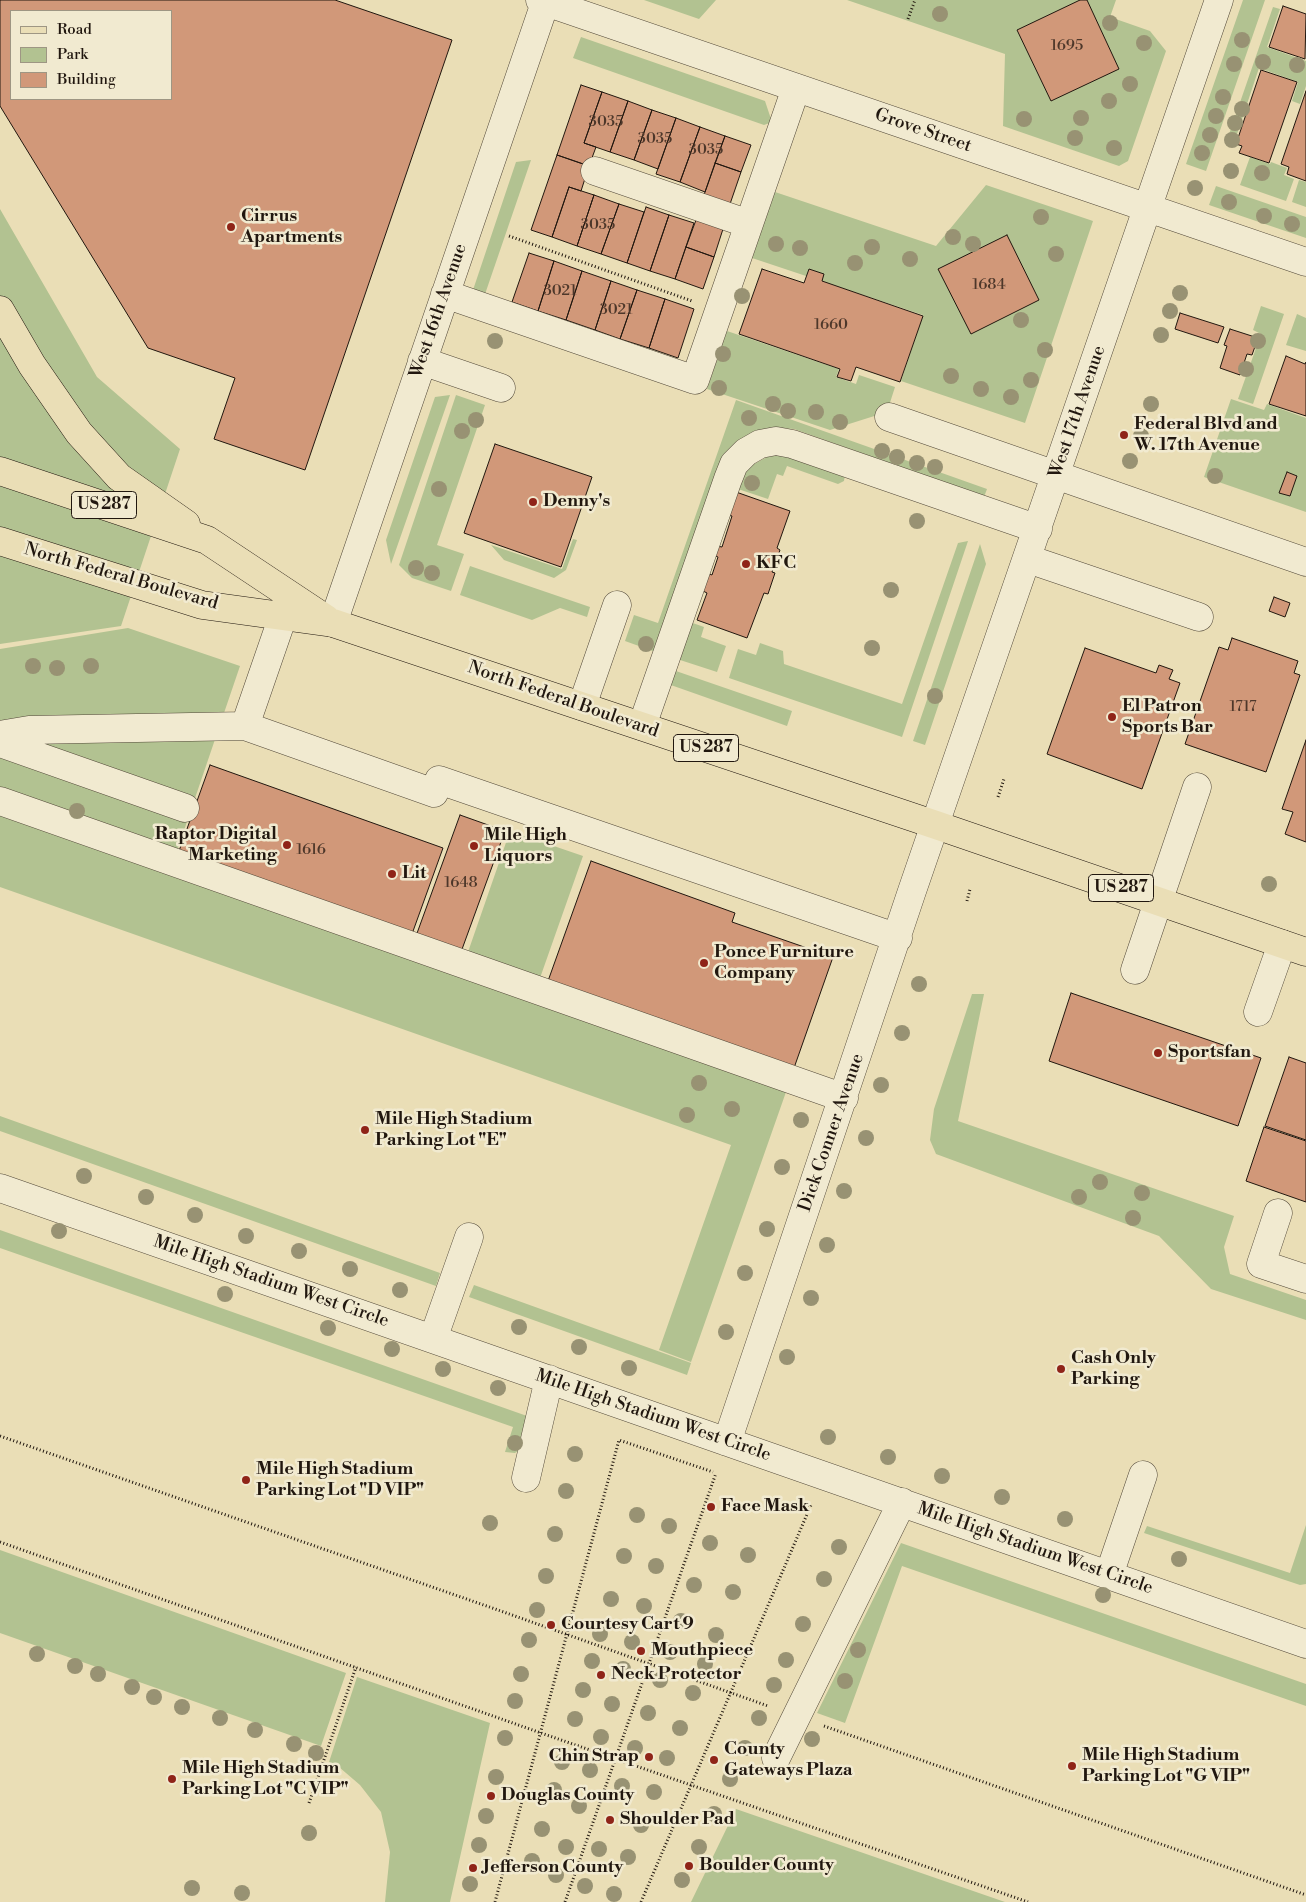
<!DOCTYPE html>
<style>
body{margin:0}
#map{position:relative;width:1306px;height:1902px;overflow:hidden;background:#eadeb6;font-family:"Libre Bodoni",serif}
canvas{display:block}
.legend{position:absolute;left:10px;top:10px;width:162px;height:90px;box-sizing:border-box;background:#f1ead0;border:1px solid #9e9683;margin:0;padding:6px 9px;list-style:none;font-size:15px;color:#21170f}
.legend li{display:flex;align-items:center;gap:10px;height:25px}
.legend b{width:25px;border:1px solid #9e9683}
</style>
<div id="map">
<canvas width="1306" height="1902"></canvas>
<ul class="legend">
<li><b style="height:6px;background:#eadeb6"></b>Road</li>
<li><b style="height:14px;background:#b2c291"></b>Park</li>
<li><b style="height:14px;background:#d19879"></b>Building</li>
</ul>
</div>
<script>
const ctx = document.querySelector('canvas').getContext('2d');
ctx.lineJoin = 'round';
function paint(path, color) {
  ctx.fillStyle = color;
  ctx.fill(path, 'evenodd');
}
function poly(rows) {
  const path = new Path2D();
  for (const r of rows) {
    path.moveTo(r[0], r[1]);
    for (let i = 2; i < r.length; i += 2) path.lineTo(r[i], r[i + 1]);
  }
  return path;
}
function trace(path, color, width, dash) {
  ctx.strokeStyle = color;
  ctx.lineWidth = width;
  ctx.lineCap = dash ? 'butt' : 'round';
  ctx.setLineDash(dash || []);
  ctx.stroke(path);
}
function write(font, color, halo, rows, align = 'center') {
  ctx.font = font + ' "Libre Bodoni",serif';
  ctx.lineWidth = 5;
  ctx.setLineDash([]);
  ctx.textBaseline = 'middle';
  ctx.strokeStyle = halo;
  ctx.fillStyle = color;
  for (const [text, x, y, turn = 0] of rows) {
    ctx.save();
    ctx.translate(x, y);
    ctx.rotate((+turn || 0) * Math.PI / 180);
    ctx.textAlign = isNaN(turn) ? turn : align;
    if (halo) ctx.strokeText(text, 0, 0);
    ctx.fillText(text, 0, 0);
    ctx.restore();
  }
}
const green = poly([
 [644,0,716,0,699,19],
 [847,0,1116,0,1110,17,1150,31,1166,51,1128,161,1119,166,1003,126,1005,54],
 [1243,0,1265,0,1206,171,1186,164],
 [1273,7,1280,9,1267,47,1306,61,1306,86,1300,104,1292,101,1298,82,1259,68,1234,143,1227,140],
 [581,37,765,101,772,122,764,125,573,58],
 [1250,157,1270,164,1271,162,1287,168,1284,175,1294,179,1286,201,1240,185],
 [531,160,483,300,472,293,516,162],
 [1299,180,1306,182,1306,207,1292,202],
 [986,185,1093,221,1025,423,901,381,923,315,752,258,775,192,936,246],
 [1216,186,1306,217,1306,238,1209,205],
 [0,209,97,377,180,449,121,626,0,644],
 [1261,306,1284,314,1253,404,1238,399,1261,334,1253,330],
 [1297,314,1306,318,1306,351,1286,345],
 [727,331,839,369,836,377,856,384,859,375,895,387,887,412,830,430,707,389],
 [450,395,391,564,386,540,435,397],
 [456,395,485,405,437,545,464,554,451,591,412,578,399,565],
 [1231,399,1264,410,1267,404,1306,418,1306,512,1204,477],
 [736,400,987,489,984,497,794,429,778,428,762,431,661,654,625,641,634,615,658,623],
 [785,454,845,474,844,481,838,484,787,466,783,476,777,474,768,499,735,488,742,475,754,464,767,457],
 [573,539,577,540,566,570,554,578,504,560,491,545,562,569],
 [968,541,902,737,729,678,738,649,756,655,760,643,783,651,784,664,902,704,958,543],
 [980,544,986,564,925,745,913,741],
 [470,566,590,607,587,617,560,608,532,620,460,595],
 [690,622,704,627,701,637,726,646,717,672,677,659],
 [128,628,240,666,177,851,0,791,0,649],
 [673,670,792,711,787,726,668,684],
 [0,815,786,1092,691,1362,659,1350,731,1145,0,887],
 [510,831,583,856,540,978,468,952],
 [972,994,984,994,958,1121,1234,1216,1224,1247,1230,1274,1306,1300,1306,1320,1211,1289,1159,1236,936,1154,930,1140,934,1109],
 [0,1116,440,1273,436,1286,0,1131],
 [0,1230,527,1416,521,1449,515,1453,505,1452,513,1427,0,1248],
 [474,1285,691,1363,687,1375,469,1297],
 [1306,1525,1306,1584,1300,1585,1144,1533,1147,1526,1290,1573],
 [901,1543,1306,1684,1306,1706,902,1566,845,1723,817,1713],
 [0,1550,346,1673,321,1746,0,1633],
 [357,1677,490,1723,450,1902,385,1902,390,1852,381,1812,360,1785,339,1767,329,1762],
 [736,1809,1005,1902,691,1902]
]);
const building = poly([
 [0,0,335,0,452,40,305,470,214,439,235,378,148,348,0,106,0,0],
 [11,11,171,11,171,99,11,99,11,11],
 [1080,0,1087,0,1119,69,1051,101,1017,30,1080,0],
 [1283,6,1306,14,1305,59,1269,47,1283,6],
 [1261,70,1297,82,1269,163,1239,153,1242,146,1236,144,1261,70],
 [581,85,602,92,584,143,596,147,589,166,557,155,581,85],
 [1306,91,1306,181,1287,174,1289,167,1281,164,1306,91],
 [602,92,628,101,610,152,584,143,602,92],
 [628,101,652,110,634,160,610,152,628,101],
 [652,110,676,118,658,169,634,160,652,110],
 [676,118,700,127,680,182,656,174,676,118],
 [700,127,725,136,705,192,680,182,700,127],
 [725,136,751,145,741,172,715,163,725,136],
 [557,155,589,166,581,191,569,187,552,237,531,230,557,155],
 [715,163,741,172,730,204,704,195,715,163],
 [569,187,594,195,577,246,552,237,569,187],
 [594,195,619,204,601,254,577,246,594,195],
 [619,204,644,212,627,263,601,254,619,204],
 [646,207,669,215,650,271,627,263,646,207],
 [669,215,694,223,675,279,650,271,669,215],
 [696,220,723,229,714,257,686,247,696,220],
 [1007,235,1039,300,971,334,938,269,1007,235],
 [686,247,714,257,703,289,675,279,686,247],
 [529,253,554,261,538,311,512,302,529,253],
 [554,261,582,271,566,320,538,311,554,261],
 [762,269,804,283,809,269,824,274,822,281,923,316,900,382,856,367,851,381,837,377,840,369,739,334,762,269],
 [582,271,611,281,595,330,566,320,582,271],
 [611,281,637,290,620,339,595,330,611,281],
 [637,290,665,299,649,348,620,339,637,290],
 [665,299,694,309,678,358,649,348,665,299],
 [1180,313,1224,327,1218,343,1175,329,1180,313],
 [1230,329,1258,338,1252,355,1247,354,1240,375,1220,368,1227,346,1224,345,1230,329],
 [1286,356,1305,364,1306,362,1306,416,1269,404,1286,356],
 [495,444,592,477,561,567,464,533,495,444],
 [1287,472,1297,476,1290,496,1279,493,1287,472],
 [736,492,790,511,777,548,780,550,772,572,775,573,768,594,764,593,747,638,697,620,707,593,701,590,707,573,712,575,718,557,713,555,717,546,722,547,732,516,728,515,736,492],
 [1274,597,1290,603,1285,617,1269,611,1274,597],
 [1232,638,1298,661,1294,673,1300,675,1266,772,1185,744,1219,647,1228,650,1232,638],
 [1085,648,1156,673,1159,665,1173,670,1169,679,1180,683,1142,789,1047,754,1085,648],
 [1306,740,1306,842,1285,834,1293,812,1282,809,1306,740],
 [210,765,443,848,412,934,179,851,210,765],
 [460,815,505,831,461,952,416,936,460,815],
 [591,861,735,913,732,922,833,957,794,1068,548,981,591,861],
 [1071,993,1261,1058,1238,1126,1049,1061,1071,993],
 [1289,1057,1306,1063,1306,1140,1265,1126,1289,1057],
 [1264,1127,1306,1141,1306,1202,1246,1181,1264,1127]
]);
const path = poly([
 [908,19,915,0],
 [509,236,692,301],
 [998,797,1004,779],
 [967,901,970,889],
 [0,1436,498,1610,768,1706],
 [0,1542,541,1733,1028,1902],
 [824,1726,1306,1895],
 [309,1803,356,1667],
 [495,1902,619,1440,713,1472],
 [565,1902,716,1473],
 [641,1902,811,1505,808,1505]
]);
const minor = poly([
 [540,0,1306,262],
 [595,171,749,224],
 [445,294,695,380,796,88],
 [422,361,501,388],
 [889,417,1306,562],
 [1028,559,1199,617],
 [283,616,245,726,434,793,439,780,898,938],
 [333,623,546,0],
 [582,706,617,605],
 [642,726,728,479,734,464,746,452,760,444,776,441,792,444,1038,529],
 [0,735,29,730,245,726],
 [0,743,185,808],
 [0,801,844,1098],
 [1135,970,1197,787],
 [1258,1012,1282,944],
 [0,1188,1306,1644],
 [1278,1213,1261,1264,1306,1279],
 [433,1339,469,1237],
 [727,1442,912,891,1219,0],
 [526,1478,549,1379],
 [1109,1575,1143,1475],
 [776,1758,902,1502]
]);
const major = poly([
 [0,310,32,365,79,433,119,477,186,524],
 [0,471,207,540,326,619],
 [0,541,202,605,333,623,936,825,1306,952]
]);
const trees = [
 [940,14],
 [1110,23],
 [1242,40],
 [1144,43],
 [1263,62],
 [1234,64],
 [1297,65],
 [1130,84],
 [1223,97],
 [1109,101],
 [1242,109],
 [1216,116],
 [1081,118],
 [1024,119],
 [1235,123],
 [1210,135],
 [1075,138],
 [1232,140],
 [1114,148],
 [1202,153],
 [1231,171],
 [1262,173],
 [1195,188],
 [1229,202],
 [1264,216],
 [1041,217],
 [1292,224],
 [953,237],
 [776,244],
 [973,244],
 [872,247],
 [800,248],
 [1056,254],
 [910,259],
 [855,263],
 [1180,293],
 [742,296],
 [1170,311],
 [1021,320],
 [1161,335],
 [495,341],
 [1258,341],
 [1045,350],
 [723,354],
 [1246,369],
 [951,376],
 [1031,380],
 [719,388],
 [981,389],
 [1011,397],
 [773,404],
 [1151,404],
 [788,411],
 [816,412],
 [749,418],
 [476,420],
 [840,422],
 [462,431],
 [1141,436],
 [882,451],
 [897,457],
 [1130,461],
 [917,463],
 [935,467],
 [1215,476],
 [752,483],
 [439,489],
 [917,521],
 [416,568],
 [432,573],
 [891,590],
 [646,644],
 [872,648],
 [33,666],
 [91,666],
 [57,668],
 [935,696],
 [77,811],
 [1269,884],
 [919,984],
 [902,1033],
 [699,1083],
 [881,1085],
 [732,1109],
 [687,1115],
 [801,1120],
 [866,1138],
 [782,1167],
 [84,1176],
 [1100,1182],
 [844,1191],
 [1142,1193],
 [146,1197],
 [1079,1197],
 [195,1215],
 [1133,1218],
 [767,1229],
 [59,1231],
 [246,1236],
 [827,1245],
 [299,1251],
 [350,1269],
 [745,1273],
 [400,1290],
 [225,1294],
 [811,1298],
 [519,1327],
 [328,1328],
 [726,1332],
 [579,1347],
 [392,1349],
 [787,1357],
 [629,1368],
 [443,1369],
 [498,1388],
 [828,1437],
 [515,1443],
 [575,1454],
 [888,1457],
 [942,1476],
 [566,1491],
 [1002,1497],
 [637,1515],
 [1065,1519],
 [490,1523],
 [669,1526],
 [555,1534],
 [710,1543],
 [839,1547],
 [748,1555],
 [624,1556],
 [1179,1559],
 [656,1566],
 [546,1576],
 [824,1579],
 [694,1585],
 [733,1592],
 [1103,1595],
 [611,1599],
 [644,1606],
 [537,1610],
 [681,1621],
 [803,1624],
 [600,1634],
 [716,1635],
 [529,1640],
 [632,1642],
 [858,1650],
 [670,1652],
 [37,1654],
 [786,1660],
 [592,1661],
 [705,1664],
 [75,1666],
 [623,1669],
 [98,1674],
 [521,1674],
 [660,1680],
 [845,1681],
 [774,1685],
 [132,1687],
 [583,1690],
 [693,1693],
 [154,1697],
 [515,1701],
 [612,1704],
 [182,1707],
 [648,1713],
 [220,1718],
 [759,1718],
 [575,1719],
 [680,1728],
 [255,1730],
 [601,1737],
 [505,1738],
 [812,1739],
 [294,1744],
 [635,1748],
 [745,1748],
 [316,1753],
 [667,1758],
 [562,1762],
 [590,1770],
 [496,1777],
 [730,1779],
 [622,1786],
 [554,1790],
 [654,1792],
 [579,1806],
 [714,1814],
 [486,1816],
 [641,1825],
 [542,1829],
 [309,1833],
 [479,1845],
 [566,1847],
 [699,1847],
 [599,1849],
 [628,1857],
 [532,1861],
 [556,1875],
 [682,1880],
 [470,1884],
 [585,1886],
 [192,1888],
 [242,1893],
 [614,1894]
];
const markers = [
 [231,227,5,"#8f2418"],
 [1124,435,5,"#8f2418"],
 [533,502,5,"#8f2418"],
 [746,564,5,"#8f2418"],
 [1112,717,5,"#8f2418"],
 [287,845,5,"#8f2418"],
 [474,846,5,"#8f2418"],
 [392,874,5,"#8f2418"],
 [704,963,5,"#8f2418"],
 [1158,1053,5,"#8f2418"],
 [365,1130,5,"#8f2418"],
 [1061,1369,5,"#8f2418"],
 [246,1480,5,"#8f2418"],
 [711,1507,5,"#8f2418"],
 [551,1625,5,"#8f2418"],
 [641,1651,5,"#8f2418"],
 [601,1675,5,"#8f2418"],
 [649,1757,5,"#8f2418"],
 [714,1760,5,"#8f2418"],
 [1072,1766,5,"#8f2418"],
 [172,1779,5,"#8f2418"],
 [491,1796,5,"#8f2418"],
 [610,1820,5,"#8f2418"],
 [689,1866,5,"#8f2418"],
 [473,1868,5,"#8f2418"]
];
const numberNames = [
 ["1695",1067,46],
 ["3035",606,122],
 ["3035",655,139],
 ["3035",706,150],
 ["3035",598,225],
 ["1684",989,285],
 ["3021",560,291],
 ["3021",616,310],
 ["1660",831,325],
 ["1717",1243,707],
 ["1616",311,850],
 ["1648",461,883]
];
const shields = [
 [104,505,65],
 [706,748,65],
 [1121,888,65]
];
const shieldNames = [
 ["US 287",104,505],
 ["US 287",706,748],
 ["US 287",1121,888]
];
const streetNames = [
 ["Grove Street",923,131,19],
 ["West 16th Avenue",439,311,-71],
 ["West 17th Avenue",1078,412,-71],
 ["North Federal Boulevard",121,577,16],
 ["North Federal Boulevard",563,700,19],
 ["Dick Conner Avenue",832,1133,-71],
 ["Mile High Stadium West Circle",271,1282,19],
 ["Mile High Stadium West Circle",653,1416,19],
 ["Mile High Stadium West Circle",1035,1549,19]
];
const poiNames = [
 ["Cirrus",241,217],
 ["Apartments",241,238],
 ["Federal Blvd and",1134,425],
 ["W. 17th Avenue",1134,446],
 ["Denny's",543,502],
 ["KFC",756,564],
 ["El Patron",1122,707],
 ["Sports Bar",1122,728],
 ["Raptor Digital",277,835,"right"],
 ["Marketing",277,856,"right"],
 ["Mile High",484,836],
 ["Liquors",484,857],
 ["Lit",402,874],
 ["Ponce Furniture",714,953],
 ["Company",714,974],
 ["Sportsfan",1168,1053],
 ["Mile High Stadium",375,1120],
 ["Parking Lot \"E\"",375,1141],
 ["Cash Only",1071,1359],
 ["Parking",1071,1380],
 ["Mile High Stadium",256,1470],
 ["Parking Lot \"D VIP\"",256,1491],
 ["Face Mask",721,1507],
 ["Courtesy Cart 9",561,1625],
 ["Mouthpiece",651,1651],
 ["Neck Protector",611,1675],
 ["County",724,1750],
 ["Gateways Plaza",724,1771],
 ["Mile High Stadium",1082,1756],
 ["Parking Lot \"G VIP\"",1082,1777],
 ["Chin Strap",639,1757,"right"],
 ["Mile High Stadium",182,1769],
 ["Parking Lot \"C VIP\"",182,1790],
 ["Douglas County",501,1796],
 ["Shoulder Pad",620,1820],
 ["Boulder County",699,1866],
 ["Jefferson County",483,1868]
];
paint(green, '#b2c291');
paint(building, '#d19879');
trace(building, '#21170f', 1);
trace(minor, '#534939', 29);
trace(major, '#21170f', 29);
trace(path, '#21170f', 3, [1, 2.5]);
trace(minor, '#f1ead0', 28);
trace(major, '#eadeb6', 28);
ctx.fillStyle = '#989273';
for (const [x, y] of trees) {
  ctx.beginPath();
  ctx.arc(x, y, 8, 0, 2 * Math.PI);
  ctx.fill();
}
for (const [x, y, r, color] of markers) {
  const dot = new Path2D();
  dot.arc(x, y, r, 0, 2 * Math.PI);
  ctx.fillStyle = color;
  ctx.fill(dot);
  trace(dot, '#f1ead0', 2);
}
write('15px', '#4d372a', null, numberNames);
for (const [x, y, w] of shields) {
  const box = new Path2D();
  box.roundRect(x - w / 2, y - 13.5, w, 27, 4);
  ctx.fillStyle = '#f1ead0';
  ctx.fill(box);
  trace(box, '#21170f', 1);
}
write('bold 16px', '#21170f', null, shieldNames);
write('18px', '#21170f', '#f1ead0', streetNames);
write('bold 18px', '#21170f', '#f1ead0', poiNames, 'left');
</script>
